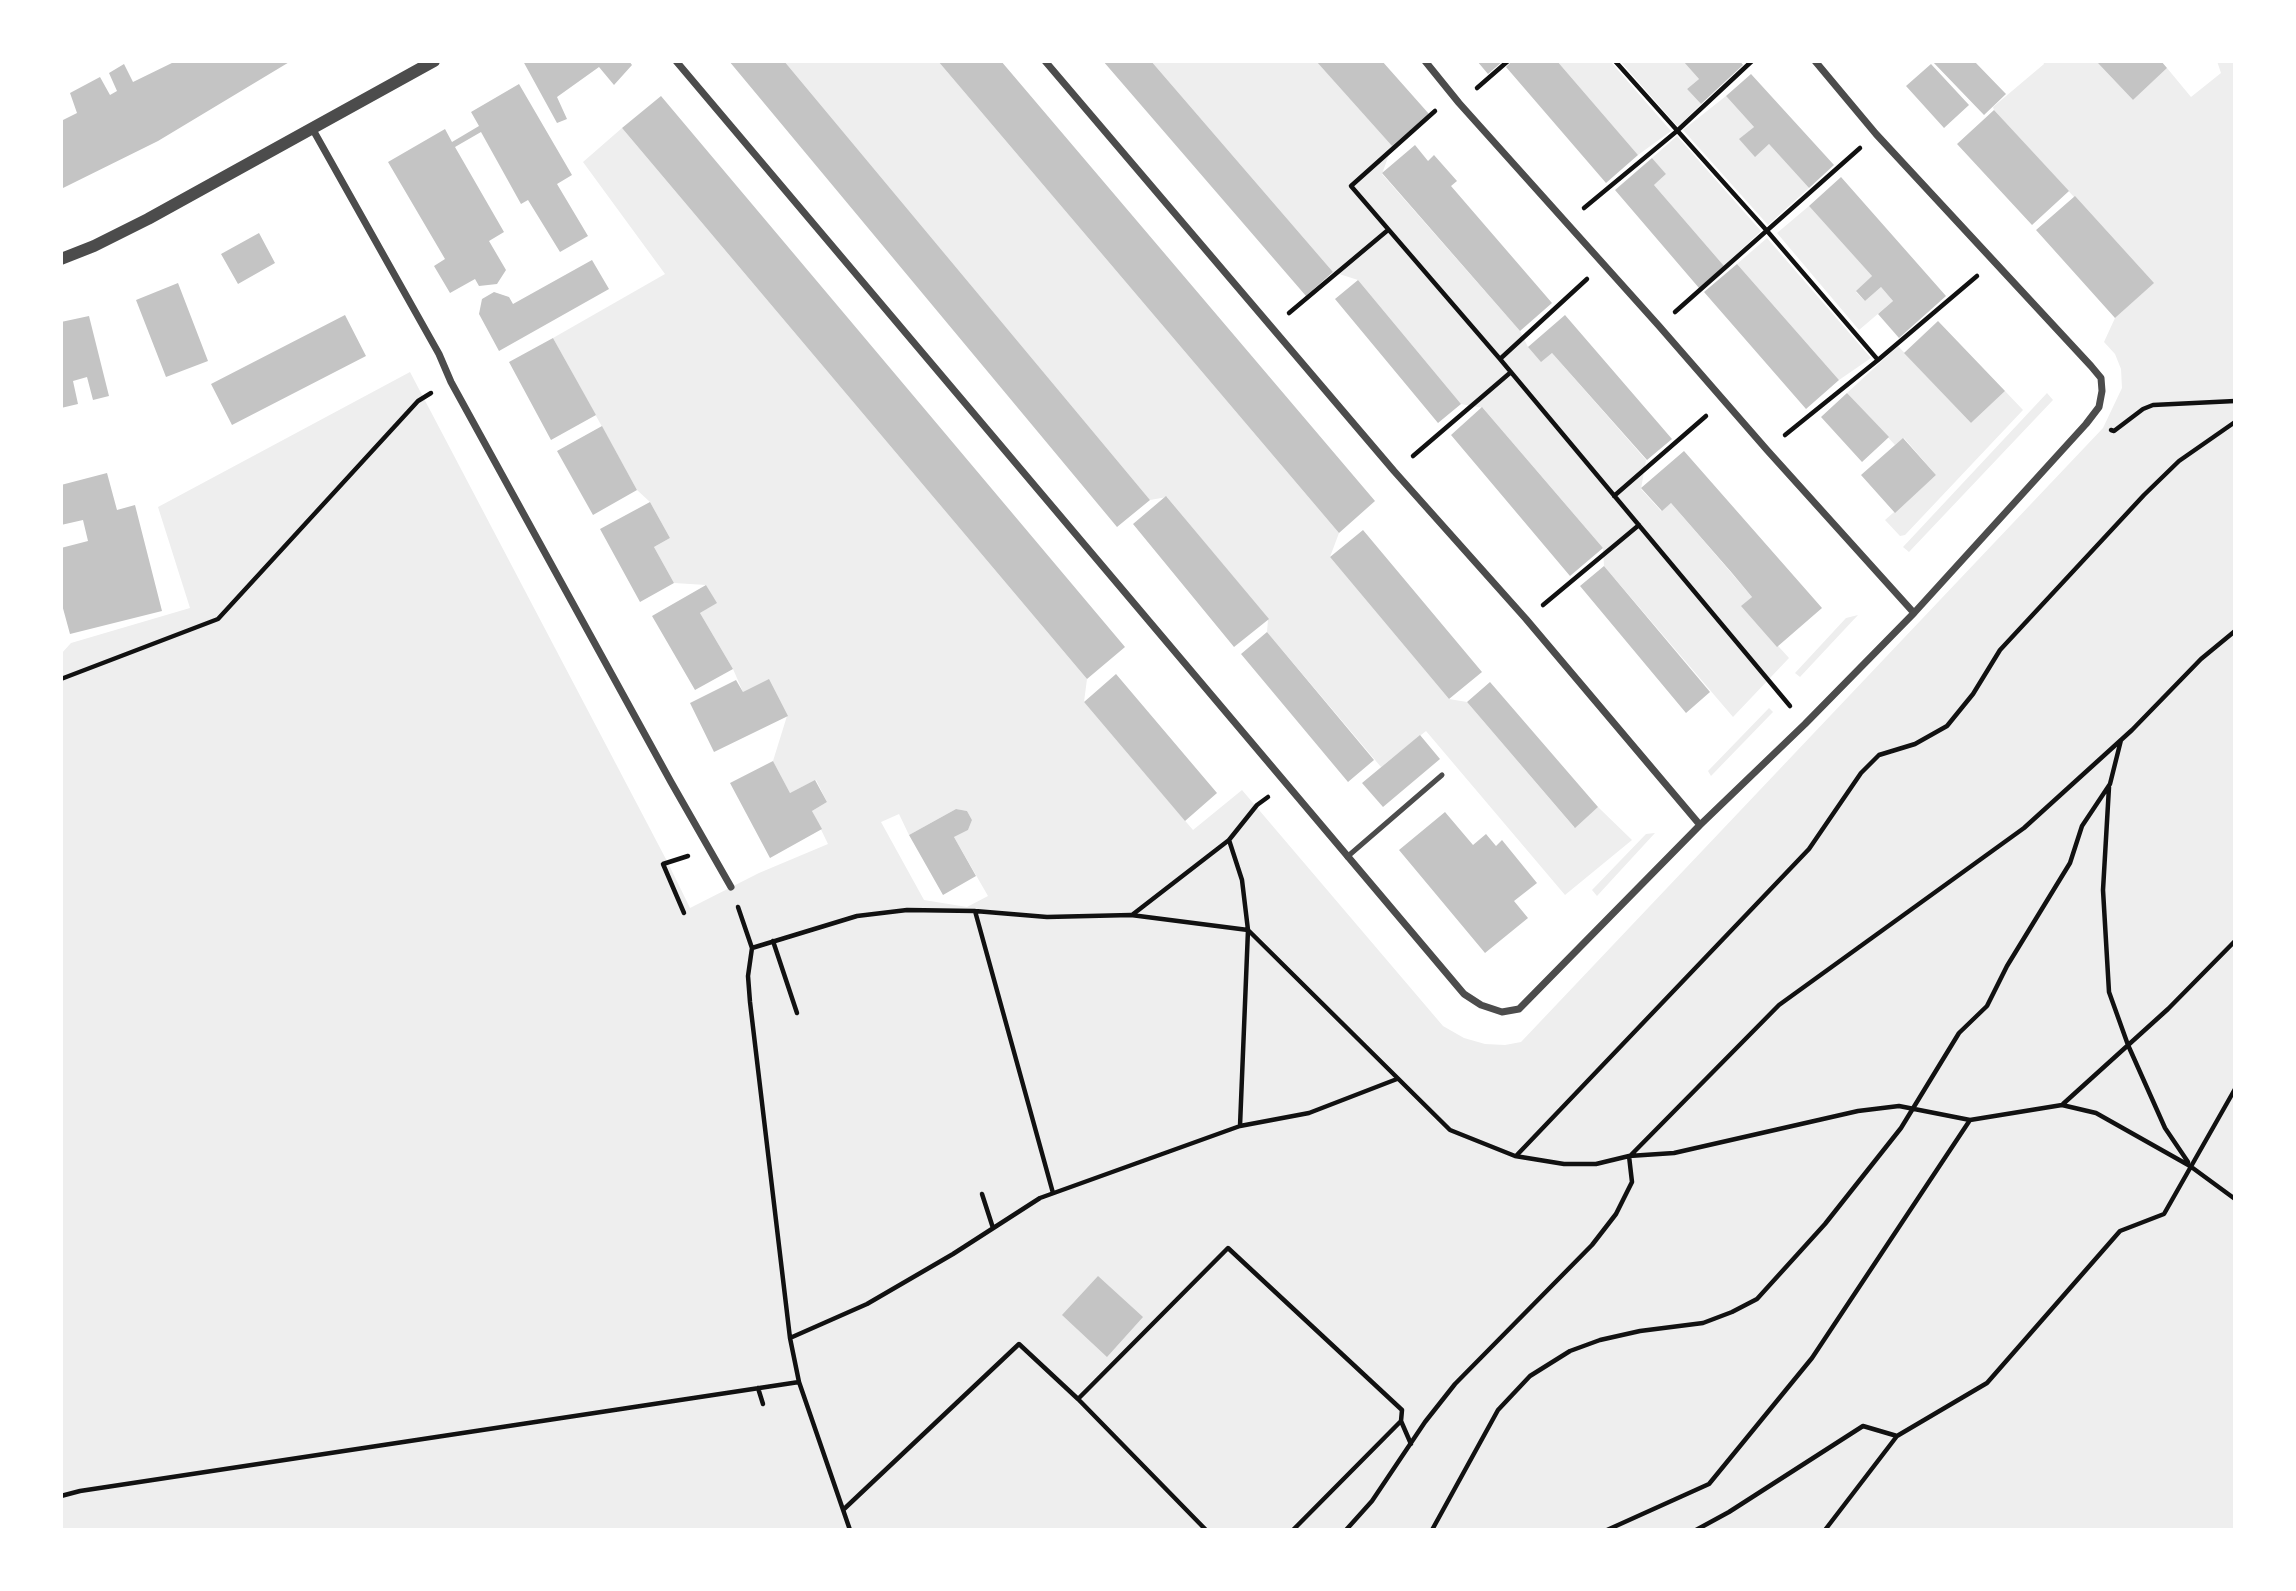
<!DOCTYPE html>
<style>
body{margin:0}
#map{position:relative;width:2296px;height:1591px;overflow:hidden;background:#fff;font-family:"Fira Sans",sans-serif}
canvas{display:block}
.frame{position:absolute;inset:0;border:63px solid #fff;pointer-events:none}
</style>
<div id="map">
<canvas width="2296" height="1591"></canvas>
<div class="frame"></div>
</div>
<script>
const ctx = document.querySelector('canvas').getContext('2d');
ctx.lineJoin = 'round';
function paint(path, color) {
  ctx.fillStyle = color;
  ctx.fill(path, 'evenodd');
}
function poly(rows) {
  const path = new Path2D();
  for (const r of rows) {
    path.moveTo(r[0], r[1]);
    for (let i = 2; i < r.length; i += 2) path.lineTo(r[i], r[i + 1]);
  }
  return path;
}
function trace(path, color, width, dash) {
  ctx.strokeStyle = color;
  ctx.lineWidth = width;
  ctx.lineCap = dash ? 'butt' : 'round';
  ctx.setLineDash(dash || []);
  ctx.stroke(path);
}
const green = poly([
 [784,61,938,61,1339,533,1330,557,1449,699,1467,702,1574,827,1598,807,1632,840,1565,895,1426,731,1381,767,1267,632,1268,619,1167,497,1150,500],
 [1151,61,1316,61,1326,72,1392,146,1382,174,1520,331,1528,347,1541,361,1552,353,1646,460,1641,489,1661,511,1671,503,1752,597,1742,606,1789,658,1733,717,1604,566,1603,548,1483,408,1461,404,1358,280,1333,272],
 [1557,61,1610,61,1671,131,1638,155],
 [1620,61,1683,61,1699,79,1687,89,1701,104,1678,127],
 [2043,61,2096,61,2133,100,2167,68,2191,97,2221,73,2217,61,2235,61,2235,1530,61,1530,61,654,71,643,190,608,158,507,410,372,668,863,690,908,759,873,828,844,812,811,827,802,816,780,790,793,773,761,787,716,743,692,733,669,700,613,716,603,706,585,674,583,654,547,670,538,650,502,637,490,553,338,665,274,583,162,622,128,1087,679,1084,702,1193,830,1242,790,1443,1026,1464,1038,1485,1044,1505,1045,1521,1042,2103,428,2122,388,2121,369,2115,354,2104,342,2115,318,2153,283,1994,110,1993,107,2044,64],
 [956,809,967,811,972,820,968,830,954,837,988,896,967,907,924,900,881,822,899,814,909,835],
 [1726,96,1754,127,1740,139,1755,156,1769,144,1809,188,1768,225,1683,130],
 [1677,136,1761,231,1724,266,1654,185,1666,174,1652,158],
 [1809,206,1872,276,1856,292,1865,301,1881,287,1893,301,1859,330,1777,233],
 [1767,238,1871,358,1839,380,1737,264],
 [1898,346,1971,423,2005,391,2023,410,1905,535,1900,536,1885,520,1936,475,1904,438,1895,445,1847,393],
 [2047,393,2053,400,1909,552,1903,547],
 [1858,615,1800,677,1795,673,1846,618],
 [1769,708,1773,712,1711,776,1708,771],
 [1655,833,1597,896,1592,890,1646,834]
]);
const building = poly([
 [176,61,291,61,158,141,61,189,61,121,77,113,70,93,100,77,110,95,117,91,109,73,124,64,133,82],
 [523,61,629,61,632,65,614,85,599,67,557,97,567,119,557,123],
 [729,61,784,61,1150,500,1117,527],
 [938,61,1001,61,1375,501,1339,533],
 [1103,61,1151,61,1333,272,1306,296],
 [1316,61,1382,61,1429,114,1392,146],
 [1477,61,1503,61,1488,74],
 [1512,61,1557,61,1638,155,1606,183,1506,67],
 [1683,61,1740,61,1743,65,1701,104,1687,89,1699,79],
 [1932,61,1974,61,2006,94,1984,115],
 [2096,61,2161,61,2167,68,2133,100],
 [1931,64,1969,105,1944,128,1906,86],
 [1751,74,1834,165,1809,188,1769,144,1755,157,1739,139,1754,127,1726,96],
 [519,84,572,175,557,184,588,236,560,252,528,200,521,204,481,132,455,147,504,232,489,241,506,270,497,284,479,286,475,279,450,293,434,266,445,259,388,162,445,129,452,142,479,126,471,112],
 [661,96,1125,647,1087,679,622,128],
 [1994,110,2069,191,2032,225,1957,144],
 [1415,145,1428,161,1434,155,1457,181,1451,186,1552,303,1520,331,1382,173],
 [1652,158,1666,174,1654,185,1724,266,1699,288,1615,190],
 [1841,177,1946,296,1899,338,1878,314,1893,301,1881,287,1865,301,1856,291,1872,276,1809,206],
 [2075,196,2154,283,2115,318,2036,230],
 [259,233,275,263,238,284,221,254],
 [592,260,609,289,499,351,479,314,482,299,494,292,509,297,513,304],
 [1737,264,1839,380,1806,409,1704,292],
 [1358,280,1461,404,1438,423,1335,299],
 [178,283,208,361,166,377,136,300],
 [345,315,366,356,232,425,211,384],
 [1565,315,1672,439,1647,460,1552,353,1541,362,1528,347],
 [89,316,109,396,93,400,87,377,73,381,78,404,61,408,61,322],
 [1938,321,2005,391,1971,423,1904,353],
 [553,338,596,415,551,440,509,362],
 [1847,393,1889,437,1862,462,1821,417],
 [1482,407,1603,548,1570,576,1451,435],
 [602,426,637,490,593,515,557,451],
 [1903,438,1936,475,1895,513,1861,475],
 [1684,451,1822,608,1777,647,1741,606,1752,597,1732,573,1671,503,1662,511,1641,488],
 [107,473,117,510,135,505,162,611,70,634,61,601,61,548,88,541,83,520,61,525,61,485],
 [1166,496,1269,619,1234,647,1133,524],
 [650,502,670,538,654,547,674,583,640,602,600,529],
 [1363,530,1482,672,1449,699,1330,557],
 [1604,566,1710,692,1686,713,1580,586],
 [706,585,717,603,700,613,733,669,695,690,652,616],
 [1267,632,1374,760,1348,782,1241,654],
 [1116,674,1217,793,1185,821,1084,702],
 [769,679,788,716,714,752,690,703,736,680,743,692],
 [1490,682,1598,807,1575,828,1467,702],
 [1420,735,1440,759,1383,807,1362,783],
 [773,761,790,793,815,780,827,802,812,811,822,829,770,858,730,783],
 [956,809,967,811,972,820,968,830,954,837,976,876,943,895,909,835],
 [1445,812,1473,845,1486,834,1496,846,1502,840,1537,883,1514,901,1528,918,1485,953,1399,850],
 [1098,1276,1143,1317,1107,1357,1062,1315]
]);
const path = poly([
 [1615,61,1768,232,1878,360],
 [1477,88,1508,61],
 [1435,111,1351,186,1500,359,1790,706],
 [1584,208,1677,131,1752,61],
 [1675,312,1860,148],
 [1289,313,1388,230],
 [1500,359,1587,279],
 [2111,430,2114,431,2143,409,2153,405,2235,401],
 [1785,435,1878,360,1977,276],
 [1413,456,1511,372],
 [1614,496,1706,416],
 [1543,605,1639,525],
 [61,679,218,619,418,401,431,393],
 [2109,787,2103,890,2109,992,2128,1045,2165,1128,2188,1162],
 [1229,840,1242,880,1248,930,1240,1126],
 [975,911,1053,1193],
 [684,913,663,864,688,856],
 [1132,915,1229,840,1257,805,1268,797],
 [773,941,797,1013],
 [752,948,857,916,907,910,975,911,1047,917,1131,915,1248,930,1450,1130,1515,1156,1564,1164,1596,1164,1629,1156,1674,1153,1858,1111,1899,1106,1970,1120,2062,1105,2096,1113,2190,1166,2235,1199],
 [2063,1104,2168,1009,2235,941],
 [1516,1156,1809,849,1861,773,1879,755,1915,744,1947,726,1973,694,2000,650,2144,495,2179,461,2235,422],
 [1630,1156,1779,1005,2024,828,2132,730,2201,659,2235,631],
 [982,1194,993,1228],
 [790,1338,867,1304,953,1254,1040,1198,1240,1126,1309,1113,1397,1079],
 [799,1382,850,1530],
 [758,1388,763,1404],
 [1078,1399,1206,1530],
 [61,1496,80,1491,799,1382,790,1338,750,1002,748,976,752,948,738,907],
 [843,1510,1019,1344,1078,1399,1228,1248,1402,1410,1401,1421,1411,1444],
 [1293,1530,1401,1421],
 [1346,1530,1372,1501,1425,1422,1455,1384,1592,1245,1616,1214,1632,1182,1629,1156],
 [1432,1530,1498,1410,1530,1376,1570,1351,1600,1340,1640,1331,1703,1323,1732,1312,1757,1299,1825,1224,1901,1128,1959,1033,1987,1006,2007,966,2070,863,2082,826,2110,784,2121,740],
 [1607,1530,1709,1484,1812,1358,1970,1120],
 [1696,1530,1729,1512,1863,1426,1897,1436,1987,1383,2120,1231,2164,1214,2235,1089],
 [1825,1530,1897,1436]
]);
const service = poly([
 [1347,857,1442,775]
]);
const minor = poly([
 [676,61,1464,994,1481,1005,1502,1012,1519,1009,1700,825,1805,724,1914,613,2086,424,2099,407,2102,391,2101,378,2091,366,1876,134,1815,61],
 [1045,61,1394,471,1526,619,1700,825],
 [1425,61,1459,103,1659,326,1767,450,1914,613],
 [312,128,439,354,451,382,671,782,731,887]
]);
const tertiary = poly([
 [61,259,94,246,148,219,434,61]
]);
paint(green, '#eee');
paint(building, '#c4c4c4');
trace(path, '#111', 4.5);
trace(service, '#4c4c4c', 5);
trace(minor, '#4c4c4c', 7);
trace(tertiary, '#4c4c4c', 12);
</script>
